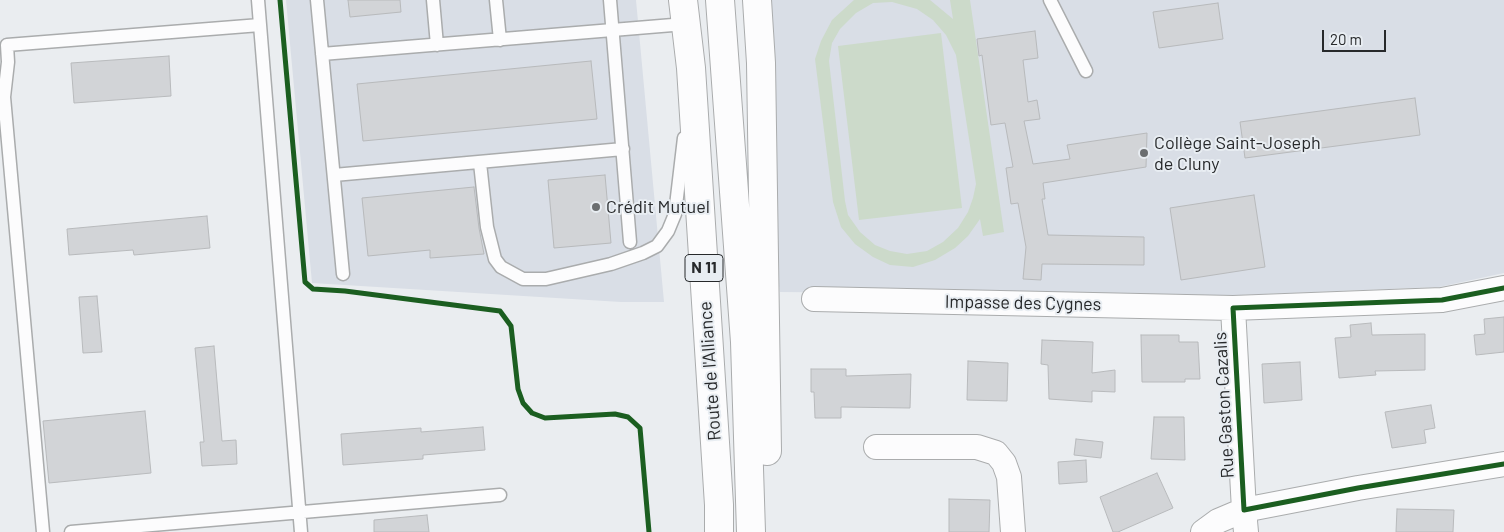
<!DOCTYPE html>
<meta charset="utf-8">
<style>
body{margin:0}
#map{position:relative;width:1504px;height:532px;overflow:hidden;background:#eaedf0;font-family:Barlow,sans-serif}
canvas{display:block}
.scale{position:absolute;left:1322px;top:30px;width:64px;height:22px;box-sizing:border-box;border:2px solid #27292b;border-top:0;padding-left:6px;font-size:15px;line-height:18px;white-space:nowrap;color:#27292b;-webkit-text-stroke:4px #e8edf2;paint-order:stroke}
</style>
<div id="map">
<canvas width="1504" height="532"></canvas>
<div class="scale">20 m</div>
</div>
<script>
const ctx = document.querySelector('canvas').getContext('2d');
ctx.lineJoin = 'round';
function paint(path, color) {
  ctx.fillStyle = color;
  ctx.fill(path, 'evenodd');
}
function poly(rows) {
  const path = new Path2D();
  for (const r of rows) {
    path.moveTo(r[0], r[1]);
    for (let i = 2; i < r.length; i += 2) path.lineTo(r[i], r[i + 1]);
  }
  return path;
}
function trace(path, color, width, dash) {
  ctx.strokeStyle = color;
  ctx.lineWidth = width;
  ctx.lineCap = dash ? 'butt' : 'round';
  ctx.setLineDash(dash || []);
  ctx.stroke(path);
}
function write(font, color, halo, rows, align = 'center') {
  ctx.font = font + ' Barlow,sans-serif';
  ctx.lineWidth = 4;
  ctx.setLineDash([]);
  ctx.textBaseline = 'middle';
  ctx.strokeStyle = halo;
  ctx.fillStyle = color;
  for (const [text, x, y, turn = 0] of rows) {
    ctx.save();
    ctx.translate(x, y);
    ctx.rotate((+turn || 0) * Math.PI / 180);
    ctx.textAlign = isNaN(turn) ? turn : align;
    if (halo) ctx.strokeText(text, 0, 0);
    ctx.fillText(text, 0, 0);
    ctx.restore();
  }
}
const built = poly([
 [286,0,636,0,664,302,621,302,312,283],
 [768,0,1504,0,1504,273,1439,287,1215,296,780,292,776,267]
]);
const green = poly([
 [854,0,930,0,953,19,950,0,970,0,1004,232,983,236,980,219,968,236,955,248,935,260,913,267,890,265,873,257,855,244,841,227,833,202,815,59,821,41,832,20],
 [892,2,917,9,933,20,946,35,956,55,976,184,973,198,968,212,958,228,943,242,927,251,907,254,890,251,875,245,860,232,848,215,845,201,829,61,832,43,840,29,856,13,873,3],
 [941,33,962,208,859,220,838,46]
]);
const building = poly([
 [348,0,400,0,401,12,350,17,348,0],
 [1218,3,1223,39,1159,48,1153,12,1218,3],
 [1035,31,1038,58,1023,60,1028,102,1037,100,1040,119,1024,121,1033,164,1070,159,1067,145,1147,133,1146,167,1043,183,1045,199,1042,199,1048,235,1144,237,1144,265,1042,264,1041,280,1023,279,1026,247,1018,203,1011,204,1006,168,1013,167,1005,123,991,125,982,55,979,56,977,39,1035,31],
 [169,56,171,96,74,103,71,63,169,56],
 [591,61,597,119,363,141,357,84,591,61],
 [1415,98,1420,135,1245,158,1240,122,1415,98],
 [605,175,611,243,554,248,548,180,605,175],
 [474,187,479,228,484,254,430,258,430,250,368,256,362,198,474,187],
 [1254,195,1265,267,1181,280,1170,208,1254,195],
 [207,216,210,248,134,255,133,250,69,255,67,229,207,216],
 [97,296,102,352,83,353,79,297,97,296],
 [1504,317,1504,352,1476,355,1474,335,1485,334,1484,319,1504,317],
 [1371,323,1372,335,1425,334,1425,370,1375,371,1376,375,1339,378,1335,338,1351,337,1350,325,1371,323],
 [1141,335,1179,335,1179,342,1198,342,1200,379,1185,379,1185,382,1142,382,1141,335],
 [1042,340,1093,342,1092,373,1115,370,1115,392,1092,391,1092,402,1049,399,1048,365,1041,364,1042,340],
 [214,346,222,441,236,440,237,464,202,466,200,442,204,442,195,348,214,346],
 [968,361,1008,363,1007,401,967,400,968,361],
 [1300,362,1302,400,1264,403,1262,364,1300,362],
 [811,369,846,369,846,376,911,374,910,408,841,407,841,418,815,418,814,392,811,392,811,369],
 [1431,405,1435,428,1424,430,1426,443,1392,448,1385,412,1431,405],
 [145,411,151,473,49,483,43,421,145,411],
 [1154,417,1184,417,1185,460,1151,459,1154,417],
 [483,427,485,450,423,455,423,459,343,465,341,434,421,428,421,432,483,427],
 [1076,439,1103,442,1101,458,1074,455,1076,439],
 [1086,460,1087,482,1059,484,1058,462,1086,460],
 [1157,473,1173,508,1118,532,1113,532,1100,497,1157,473],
 [949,499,990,500,989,532,949,532,949,499],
 [1397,509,1454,510,1453,532,1396,532,1397,509],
 [427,515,429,532,374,532,374,520,427,515]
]);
const lane = poly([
 [258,0,301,532],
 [317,0,343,274],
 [433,0,437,45],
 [496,0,500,40],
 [610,0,630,242],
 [1050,0,1086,71],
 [322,54,685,24],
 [480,163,487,227,495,259,501,267,523,279,546,279,611,264,643,253,657,246,668,231,675,214,684,138],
 [334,175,623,149],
 [43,532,4,97,8,62,7,45,260,25],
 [71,532,500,495]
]);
const street = poly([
 [1504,288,1442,300,1233,308,1244,510,1358,488,1504,464],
 [814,299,1233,308],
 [876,447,977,447,996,453,1004,463,1009,477,1013,532],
 [1203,532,1218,521,1244,510,1246,532]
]);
const highway = poly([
 [683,0,691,68,719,505,719,532],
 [720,0,745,342,751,532],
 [757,0,761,63,767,451]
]);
const cycleway = poly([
 [280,0,305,282,313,289,345,291,500,311,511,326,518,389,523,403,532,413,545,418,615,414,628,417,640,428,649,532],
 [1504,288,1442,300,1233,308,1244,510,1358,488,1504,464]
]);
const markers = [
 [1144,153,5,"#6b6e70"],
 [596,207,5,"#6b6e70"]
];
const shields = [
 [704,268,38]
];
const shieldNames = [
 ["N 11",704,268]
];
const poiNames = [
 ["Collège Saint-Joseph",1154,143],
 ["de Cluny",1154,164],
 ["Crédit Mutuel",606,207]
];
const streetNames = [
 ["Impasse des Cygnes",1023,303,1],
 ["Route de l'Alliance",710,371,-94],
 ["Rue Gaston Cazalis",1224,405,-93]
];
paint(built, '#d9dee6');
paint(green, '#ccdaca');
paint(building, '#d2d4d7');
trace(building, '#b8babc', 1);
trace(lane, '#aaacad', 15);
trace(street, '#aaacad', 26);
trace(highway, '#aaacad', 30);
trace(lane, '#fcfcfd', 12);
trace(street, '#fcfcfd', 24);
trace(highway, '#fcfcfd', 28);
trace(cycleway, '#1b5e20', 5);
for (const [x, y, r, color] of markers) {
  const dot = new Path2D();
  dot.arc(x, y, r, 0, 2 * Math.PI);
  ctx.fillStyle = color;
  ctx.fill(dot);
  trace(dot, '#e8edf2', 2);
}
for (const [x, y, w] of shields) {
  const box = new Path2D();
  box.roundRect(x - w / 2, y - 13.5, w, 27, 4);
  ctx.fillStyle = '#e8edf2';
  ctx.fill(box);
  trace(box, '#27292b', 1);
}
write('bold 16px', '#27292b', null, shieldNames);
write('18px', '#27292b', '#e8edf2', poiNames, 'left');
write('18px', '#27292b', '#e8edf2', streetNames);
</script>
